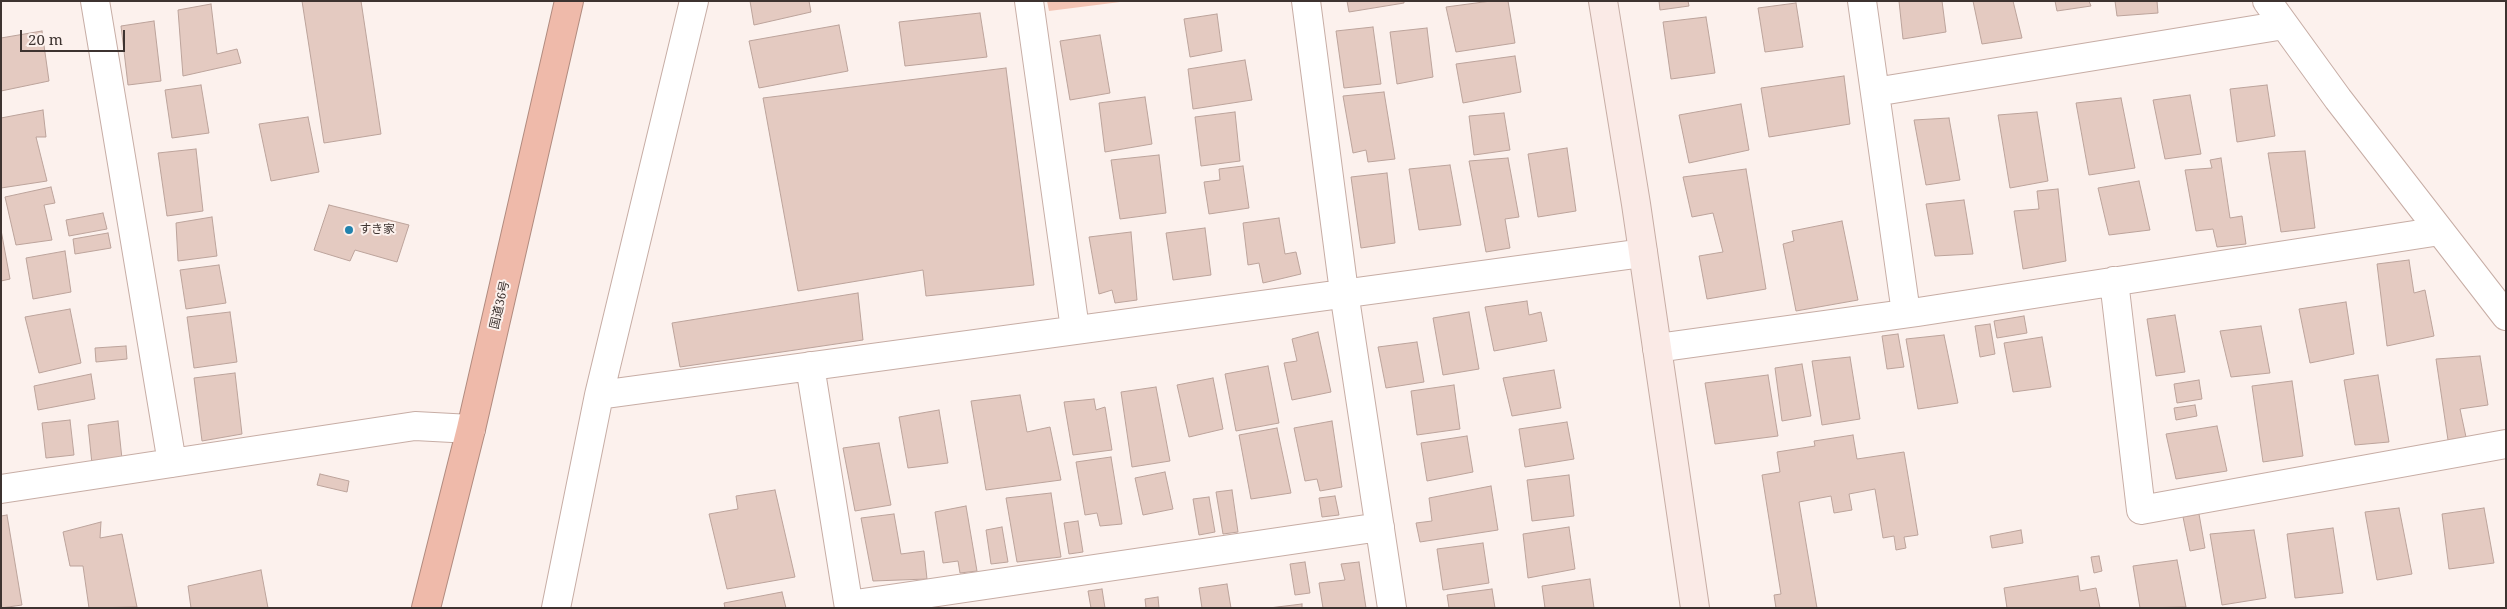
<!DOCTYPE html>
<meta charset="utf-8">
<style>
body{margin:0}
#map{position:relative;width:2507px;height:609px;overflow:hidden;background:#fcf1ed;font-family:"Noto Serif",serif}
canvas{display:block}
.frame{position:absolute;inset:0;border:2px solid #3d3330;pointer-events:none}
.scale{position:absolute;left:20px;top:30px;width:105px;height:22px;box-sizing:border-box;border:2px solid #3d3330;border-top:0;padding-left:6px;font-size:15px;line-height:18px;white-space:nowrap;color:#3d3330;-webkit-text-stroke:4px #fcf1ed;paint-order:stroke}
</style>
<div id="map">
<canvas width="2507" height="609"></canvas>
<div class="frame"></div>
<div class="scale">20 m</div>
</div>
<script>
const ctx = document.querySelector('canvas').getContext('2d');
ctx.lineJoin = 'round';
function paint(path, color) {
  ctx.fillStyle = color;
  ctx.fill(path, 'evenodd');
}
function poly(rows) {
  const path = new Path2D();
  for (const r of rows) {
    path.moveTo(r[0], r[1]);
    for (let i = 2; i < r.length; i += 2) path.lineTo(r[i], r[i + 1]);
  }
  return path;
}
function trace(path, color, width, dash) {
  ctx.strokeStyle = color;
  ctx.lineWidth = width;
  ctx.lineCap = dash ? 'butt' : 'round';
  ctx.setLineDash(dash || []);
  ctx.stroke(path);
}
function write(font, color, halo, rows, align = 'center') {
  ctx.font = font + ' "Noto Serif","Noto Sans JP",serif';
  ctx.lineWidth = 4;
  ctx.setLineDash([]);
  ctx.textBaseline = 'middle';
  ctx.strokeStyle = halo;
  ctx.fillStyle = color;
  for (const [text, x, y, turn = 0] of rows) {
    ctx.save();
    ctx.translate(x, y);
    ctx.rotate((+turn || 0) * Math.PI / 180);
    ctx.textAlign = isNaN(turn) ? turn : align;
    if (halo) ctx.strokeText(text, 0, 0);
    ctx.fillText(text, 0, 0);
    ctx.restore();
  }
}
const green = poly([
 [1047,1,1128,1,1049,11]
]);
const building = poly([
 [302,1,361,1,381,134,324,143,302,1],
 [750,1,809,1,811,12,754,25,750,1],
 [1347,1,1404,1,1404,3,1349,12,1347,1],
 [1491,1,1508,1,1515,43,1456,52,1446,7,1491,1],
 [1659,1,1688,1,1689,6,1660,10,1659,1],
 [1899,1,1942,1,1946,32,1903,39,1899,1],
 [1973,1,2013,1,2022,38,1982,44,1973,1],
 [2055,1,2089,1,2091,6,2057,11,2055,1],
 [2115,1,2157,1,2158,13,2117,16,2115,1],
 [1796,3,1803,47,1765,52,1758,8,1796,3],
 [211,4,217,54,237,49,241,63,183,76,178,10,211,4],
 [980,13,987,57,905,66,899,22,980,13],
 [1217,14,1222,51,1190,57,1184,19,1217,14],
 [1706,17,1715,73,1671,79,1663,22,1706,17],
 [154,21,161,81,128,85,121,26,154,21],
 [839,25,848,71,759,88,749,41,839,25],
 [1373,27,1381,84,1344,88,1336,31,1373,27],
 [1427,28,1433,77,1397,84,1390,32,1427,28],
 [42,31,49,81,1,91,1,38,42,31],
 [1100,35,1110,93,1070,100,1060,41,1100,35],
 [1515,56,1521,92,1463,103,1456,64,1515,56],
 [1245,60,1252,100,1193,109,1188,69,1245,60],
 [1006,68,1034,285,926,296,923,270,798,291,763,98,1006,68],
 [1844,76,1850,124,1769,137,1761,88,1844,76],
 [201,85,209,133,172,138,165,90,201,85],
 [2267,85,2275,136,2237,142,2230,89,2267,85],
 [1384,92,1395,159,1368,162,1366,150,1353,153,1343,96,1384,92],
 [2190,95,2201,154,2165,159,2153,100,2190,95],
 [1145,97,1152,144,1105,152,1099,103,1145,97],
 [2121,98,2135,168,2089,175,2076,103,2121,98],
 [1741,104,1749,150,1689,163,1679,115,1741,104],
 [43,110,46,137,36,137,47,181,1,188,1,118,43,110],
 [1235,112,1240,161,1201,166,1195,117,1235,112],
 [2037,112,2048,181,2010,188,1998,115,2037,112],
 [1504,113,1510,150,1474,155,1469,116,1504,113],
 [308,117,319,172,271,181,259,124,308,117],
 [1949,118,1960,180,1926,185,1914,120,1949,118],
 [1567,148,1576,211,1538,217,1528,154,1567,148],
 [196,149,203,211,167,216,158,153,196,149],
 [2305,151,2315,228,2281,232,2268,153,2305,151],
 [1159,155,1166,213,1120,219,1111,160,1159,155],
 [1508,158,1519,217,1505,219,1510,248,1486,252,1469,161,1508,158],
 [2221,158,2230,218,2242,216,2246,244,2217,247,2213,229,2196,231,2185,170,2212,168,2210,160,2221,158],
 [1450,165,1461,225,1419,230,1409,169,1450,165],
 [1243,166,1249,208,1209,214,1204,182,1220,180,1219,169,1243,166],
 [1746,169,1766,289,1707,299,1699,256,1723,252,1713,213,1692,217,1683,177,1746,169],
 [1387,173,1395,243,1361,248,1351,177,1387,173],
 [2139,181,2150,230,2109,235,2098,188,2139,181],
 [51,187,55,203,44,205,52,240,16,245,5,197,51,187],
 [2058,189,2066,261,2023,269,2014,211,2039,209,2037,191,2058,189],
 [1964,200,1973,254,1935,256,1926,204,1964,200],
 [329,205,409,225,397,262,355,250,350,261,314,250,329,205],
 [103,213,107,229,69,236,66,220,103,213],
 [212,217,217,256,178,261,176,223,212,217],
 [1279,218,1285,254,1296,252,1301,274,1263,283,1259,263,1248,265,1243,223,1279,218],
 [1842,221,1858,300,1796,311,1783,244,1794,241,1792,231,1842,221],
 [1205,228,1211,275,1173,280,1166,233,1205,228],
 [1,230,10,279,1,281,1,230],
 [1131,232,1137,300,1115,303,1112,290,1099,294,1089,237,1131,232],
 [108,233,111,248,75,254,73,239,108,233],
 [65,251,71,292,33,299,26,258,65,251],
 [2409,260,2414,293,2425,290,2434,336,2387,346,2377,264,2409,260],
 [219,265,226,303,186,309,180,270,219,265],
 [858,293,863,340,680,367,672,323,858,293],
 [1527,301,1529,315,1541,312,1547,341,1494,351,1485,307,1527,301],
 [2346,302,2354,354,2310,363,2299,309,2346,302],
 [70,309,81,363,39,373,25,317,70,309],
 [230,312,237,362,194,368,187,317,230,312],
 [1469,312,1479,369,1443,375,1433,318,1469,312],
 [2175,315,2185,372,2156,376,2147,319,2175,315],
 [2024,316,2027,333,1997,338,1994,321,2024,316],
 [1990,324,1995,354,1980,357,1975,326,1990,324],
 [2261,326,2270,373,2231,377,2220,331,2261,326],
 [1318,332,1331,392,1292,400,1284,363,1297,361,1292,339,1318,332],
 [1898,334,1904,367,1887,369,1882,336,1898,334],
 [1944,335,1958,403,1918,409,1906,339,1944,335],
 [2042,337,2051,387,2013,392,2004,343,2042,337],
 [1417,342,1424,382,1386,388,1378,347,1417,342],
 [126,346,127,359,96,362,95,348,126,346],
 [2480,356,2488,405,2460,409,2466,437,2448,440,2436,359,2480,356],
 [1850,357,1860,419,1822,425,1812,361,1850,357],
 [1802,364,1811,416,1782,421,1775,368,1802,364],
 [1268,366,1279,423,1236,431,1225,374,1268,366],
 [1554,370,1561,408,1512,416,1503,378,1554,370],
 [235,373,242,434,202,441,194,378,235,373],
 [91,374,95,399,38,410,34,386,91,374],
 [1768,375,1778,436,1715,444,1705,383,1768,375],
 [2378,375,2389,442,2355,445,2344,380,2378,375],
 [1213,378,1223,429,1189,437,1177,385,1213,378],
 [2199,380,2202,399,2177,403,2174,384,2199,380],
 [2292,381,2303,456,2263,462,2252,386,2292,381],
 [1454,385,1460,429,1417,435,1411,391,1454,385],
 [1156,387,1170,461,1132,467,1121,392,1156,387],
 [1020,395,1027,432,1050,427,1061,480,986,490,971,401,1020,395],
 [1094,399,1096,410,1105,407,1112,450,1073,455,1064,402,1094,399],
 [2195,405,2197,416,2176,420,2174,408,2195,405],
 [939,410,948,463,908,468,899,417,939,410],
 [70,420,74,455,46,458,42,423,70,420],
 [118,421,122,459,92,464,88,425,118,421],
 [1332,421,1342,487,1320,491,1317,479,1305,481,1294,428,1332,421],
 [1567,422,1574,459,1525,467,1519,429,1567,422],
 [2217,426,2227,471,2176,479,2166,434,2217,426],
 [1277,428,1291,493,1251,499,1239,435,1277,428],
 [1853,435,1857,459,1904,452,1918,535,1904,537,1906,548,1896,550,1894,536,1883,538,1875,489,1849,494,1852,510,1834,513,1831,496,1799,502,1817,608,1776,608,1774,595,1781,594,1762,475,1780,472,1777,452,1815,446,1814,441,1853,435],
 [1467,436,1473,472,1427,481,1421,443,1467,436],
 [879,443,891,505,855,511,843,448,879,443],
 [1111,457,1122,524,1100,526,1097,513,1085,515,1076,462,1111,457],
 [1165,472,1173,509,1143,515,1135,478,1165,472],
 [320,474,349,481,347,492,317,485,320,474],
 [1569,475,1574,516,1532,521,1527,480,1569,475],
 [1491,486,1498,530,1420,542,1416,523,1432,521,1429,498,1491,486],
 [775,490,795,577,727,589,709,514,738,509,736,496,775,490],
 [1232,490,1238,532,1223,534,1216,492,1232,490],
 [1051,493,1061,557,1017,562,1006,498,1051,493],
 [1335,496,1339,515,1322,517,1319,498,1335,496],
 [1209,497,1215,532,1199,535,1193,499,1209,497],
 [966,506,977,571,960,573,958,561,943,563,935,512,966,506],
 [2399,508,2412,574,2377,580,2365,512,2399,508],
 [2484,508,2494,563,2449,569,2442,514,2484,508],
 [894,514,901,554,924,551,927,579,873,581,861,518,894,514],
 [2199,514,2205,548,2190,551,2183,517,2199,514],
 [7,515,22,605,1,608,1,516,7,515],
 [1078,521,1083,552,1069,554,1064,523,1078,521],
 [101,522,100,538,122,534,137,607,89,608,83,566,70,566,63,532,101,522],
 [1002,527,1008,562,991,564,986,530,1002,527],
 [1569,527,1575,569,1528,578,1523,534,1569,527],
 [2333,528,2343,593,2295,598,2287,534,2333,528],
 [2021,530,2023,543,1992,548,1990,536,2021,530],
 [2254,530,2266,598,2222,605,2210,534,2254,530],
 [1483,543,1489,583,1443,590,1437,549,1483,543],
 [2099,556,2102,571,2094,573,2091,557,2099,556],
 [2177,560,2186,607,2140,608,2133,566,2177,560],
 [1305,562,1310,593,1295,595,1290,564,1305,562],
 [1359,562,1366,608,1323,608,1319,583,1345,580,1341,564,1359,562],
 [261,570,268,608,191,608,188,586,261,570],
 [2078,576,2080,591,2096,588,2100,608,2007,608,2004,588,2078,576],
 [1590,579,1594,608,1545,608,1542,586,1590,579],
 [1227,584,1231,608,1202,608,1199,588,1227,584],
 [1102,589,1105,608,1091,608,1088,591,1102,589],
 [1492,589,1495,608,1449,608,1447,595,1492,589],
 [782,592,786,608,725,608,724,603,782,592],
 [1158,597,1159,608,1146,608,1145,599,1158,597],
 [1302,604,1302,608,1269,608,1302,604]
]);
const street = poly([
 [95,1,172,463],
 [1029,1,1075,329],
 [1306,1,1344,292,1392,608],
 [1862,1,1906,313],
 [2267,1,2338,99,2506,316],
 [1875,92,2284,25],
 [2114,281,2141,510,2506,444],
 [1657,348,1918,312,2440,231],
 [810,366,849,608],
 [599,395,1643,253],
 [1,489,415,426,471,429],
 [849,605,1380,527],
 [556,608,599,395,694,1]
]);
const secondary = poly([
 [1603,1,1636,204,1695,608]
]);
const highway = poly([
 [426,608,471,429,569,1]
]);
const markers = [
 [349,230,5,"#2183ae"]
];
const poiNames = [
 ["すき家",359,230]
];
const streetNames = [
 ["国道36号",500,305,-77]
];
paint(green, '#f3c4b4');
paint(building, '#e4cac1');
trace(building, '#bca39b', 1);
trace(street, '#c7ada5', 30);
trace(secondary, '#c7ada5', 30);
trace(highway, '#b18b7f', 30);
trace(street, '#fff', 28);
trace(secondary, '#faeae6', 28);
trace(highway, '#efbaaa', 28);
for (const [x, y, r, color] of markers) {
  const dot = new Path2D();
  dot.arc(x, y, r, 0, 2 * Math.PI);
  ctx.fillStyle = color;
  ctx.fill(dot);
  trace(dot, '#fcf1ed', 2);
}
write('12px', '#3d3330', '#fcf1ed', poiNames, 'left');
write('12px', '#3d3330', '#fcf1ed', streetNames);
</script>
